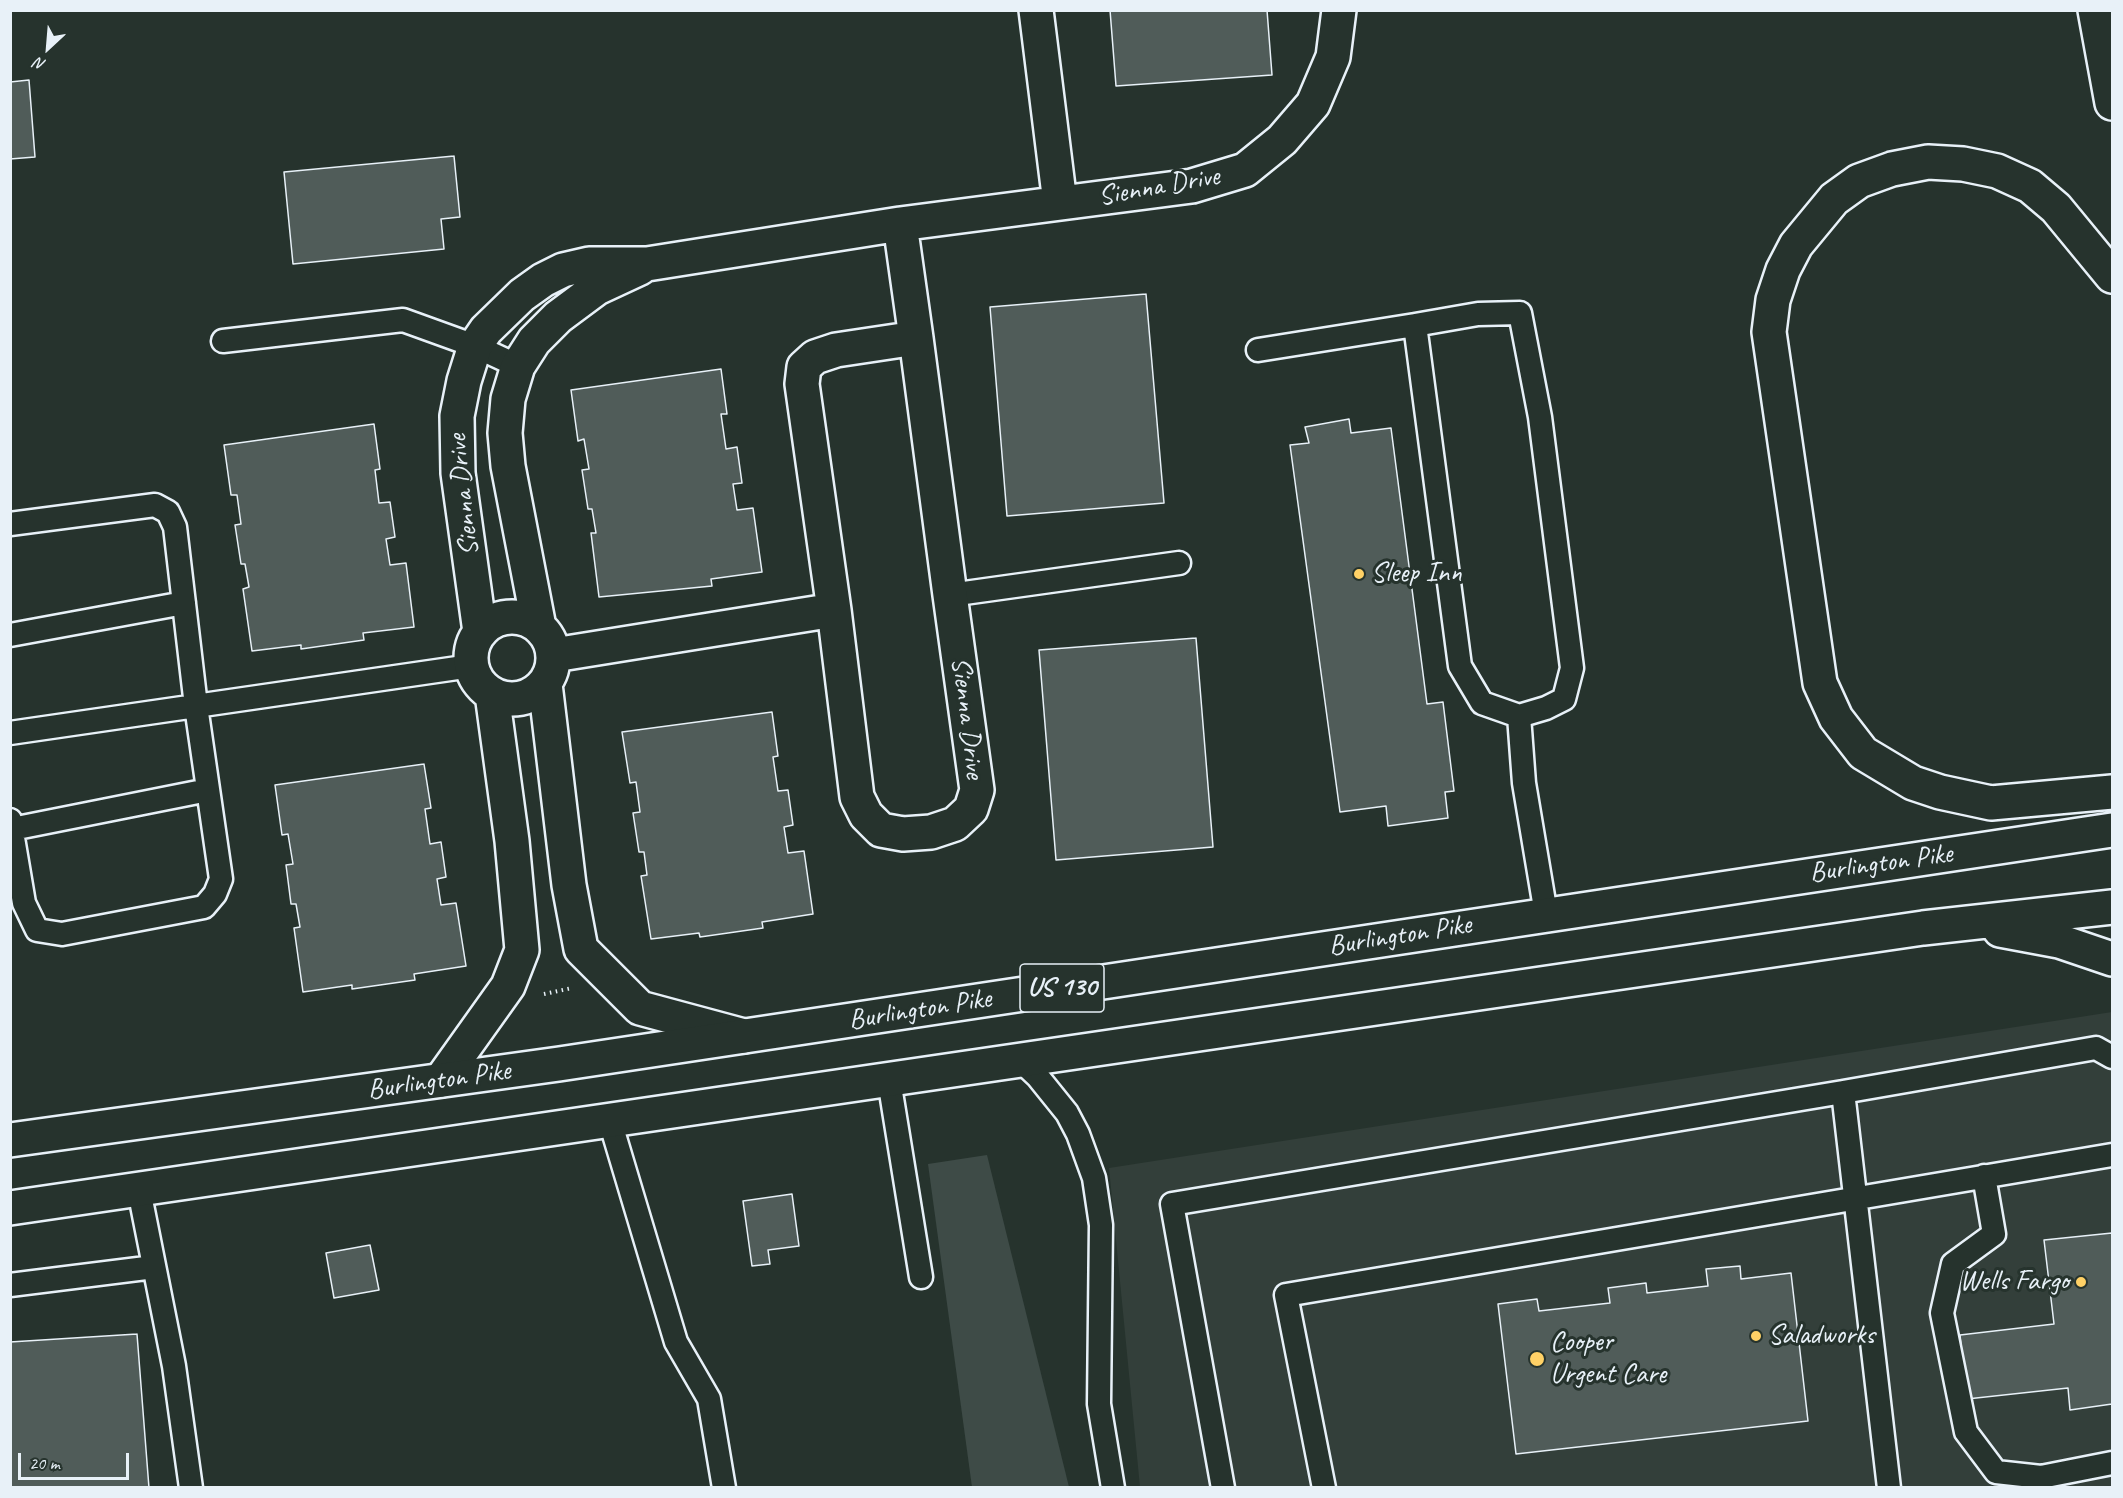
<!DOCTYPE html>
<style>
body{margin:0}
#map{position:relative;width:2123px;height:1498px;overflow:hidden;background:#26332d;font-family:Caveat,sans-serif}
canvas{display:block}
.frame{position:absolute;inset:0;border:12px solid #e8f1f8;pointer-events:none}
.north{position:absolute;left:18px;top:18px;width:60px;height:60px;-webkit-text-stroke:4px #26332d;paint-order:stroke;rotate:206deg;font-size:16px;font-weight:700;line-height:24px;text-align:center;color:#e8f1f8}
.north::after{content:'';display:block;margin:auto;width:21px;height:27px;background:#e8f1f8;clip-path:polygon(50% 0,100% 100%,50% 72%,0 100%)}
.scale{position:absolute;left:18px;top:1453px;width:111px;height:27px;box-sizing:border-box;border:3px solid #e8f1f8;border-top:0;padding-left:8px;font-size:18px;line-height:21px;white-space:nowrap;color:#e8f1f8;-webkit-text-stroke:4px #26332d;paint-order:stroke}
</style>
<div id="map">
<canvas width="2123" height="1498"></canvas>
<div class="frame"></div>
<div class="north">N</div>
<div class="scale">20 m</div>
</div>
<script>
const ctx = document.querySelector('canvas').getContext('2d');
ctx.lineJoin = 'round';
function paint(path, color) {
  ctx.fillStyle = color;
  ctx.fill(path, 'evenodd');
}
function poly(rows) {
  const path = new Path2D();
  for (const r of rows) {
    if (r.length === 3) {
      path.moveTo(r[0] + r[2], r[1]);
      path.arc(r[0], r[1], r[2], 0, 2 * Math.PI);
      continue;
    }
    path.moveTo(r[0], r[1]);
    for (let i = 2; i < r.length; i += 2) path.lineTo(r[i], r[i + 1]);
  }
  return path;
}
function trace(path, color, width, dash) {
  ctx.strokeStyle = color;
  ctx.lineWidth = width;
  ctx.lineCap = dash ? 'butt' : 'round';
  ctx.setLineDash(dash || []);
  ctx.stroke(path);
}
function write(font, color, halo, rows, align = 'center') {
  ctx.font = font + ' Caveat,sans-serif';
  ctx.lineWidth = 6;
  ctx.setLineDash([]);
  ctx.textBaseline = 'middle';
  ctx.strokeStyle = halo;
  ctx.fillStyle = color;
  for (const [text, x, y, turn = 0] of rows) {
    ctx.save();
    ctx.translate(x, y);
    ctx.rotate((+turn || 0) * Math.PI / 180);
    ctx.textAlign = isNaN(turn) ? turn : align;
    if (halo) ctx.strokeText(text, 0, 0);
    ctx.fillText(text, 0, 0);
    ctx.restore();
  }
}
const built = poly([
 [2112,1012,2112,1487,1140,1487,1109,1168]
]);
const green = poly([
 [987,1155,1069,1487,972,1487,928,1164]
]);
const building = poly([
 [1110,10,1267,10,1272,75,1116,86,1110,10],
 [29,80,35,157,10,159,10,82,29,80],
 [454,156,460,217,441,219,444,249,293,264,284,172,454,156],
 [1146,294,1164,503,1007,516,990,307,1146,294],
 [721,369,727,414,721,414,726,449,737,447,742,483,733,484,737,510,753,508,762,572,711,579,712,586,599,597,591,533,596,533,592,509,588,509,582,470,589,469,584,439,578,441,571,390,721,369],
 [1349,419,1351,433,1391,428,1427,704,1443,702,1454,791,1445,792,1448,818,1388,826,1386,806,1340,812,1290,445,1309,443,1305,427,1349,419],
 [374,424,380,469,375,470,379,503,390,502,395,537,386,539,390,565,406,563,414,627,363,633,364,640,301,649,301,645,252,651,243,589,249,587,245,564,241,564,235,525,241,524,237,495,231,495,224,445,374,424],
 [1196,638,1213,847,1056,860,1039,650,1196,638],
 [772,712,778,756,773,757,778,791,788,790,793,825,784,827,788,853,804,851,813,914,762,922,763,928,700,937,699,933,651,939,641,876,647,875,644,852,639,852,633,813,640,812,636,782,630,783,622,732,772,712],
 [424,764,431,808,425,809,430,844,441,842,446,877,437,879,441,905,456,903,466,966,414,974,415,980,352,989,352,985,303,992,294,928,300,927,296,904,291,904,286,865,293,864,288,834,282,835,275,785,424,764],
 [792,1194,799,1246,768,1250,770,1264,752,1266,743,1201,792,1194],
 [2112,1233,2112,1404,2070,1410,2068,1388,1967,1399,1960,1335,2054,1324,2044,1240,2112,1233],
 [370,1245,379,1290,334,1298,326,1253,370,1245],
 [1740,1266,1741,1279,1791,1273,1808,1421,1516,1454,1498,1304,1537,1299,1539,1311,1610,1303,1608,1288,1646,1283,1647,1293,1708,1286,1706,1269,1740,1266],
 [137,1334,149,1488,10,1488,10,1342,137,1334]
]);
const path = poly([
 [544,994,572,988]
]);
const service = poly([
 [1415,325,1478,314,1520,313,1540,417,1572,668,1564,699,1546,708,1519,716],
 [223,341,403,320,475,346,518,366],
 [1258,350,1415,325,1460,666,1482,703,1519,716,1524,783,1546,914],
 [10,524,155,505,168,512,175,527,196,706,221,879,215,894,204,907,62,934,37,930,24,903,10,820],
 [950,595,1179,563],
 [10,635,184,603],
 [10,733,471,666],
 [12,829,208,790],
 [1021,1061,1038,1077,1067,1113,1078,1134,1094,1178,1101,1225,1099,1404,1113,1488],
 [889,1080,921,1277],
 [1843,1092,2096,1048,2112,1057],
 [610,1121,676,1342,709,1399,724,1488],
 [1984,1176,1994,1234,1953,1264,1942,1313,1966,1432,1996,1472,2041,1477,2112,1463],
 [139,1190,174,1366,191,1488],
 [10,1285,154,1267],
 [1223,1488,1172,1204,1843,1092,1889,1488],
 [1324,1488,1286,1295,2112,1155]
]);
const minor = poly([
 [1036,10,1060,203],
 [900,224,916,338,950,595,977,790,971,809,955,824,931,832,903,834,881,830,866,815,857,797,834,610,802,384,804,367,815,357,836,350,916,338],
 [512,658,41],
 [539,627,508,466,505,433,508,399,518,366,534,341,558,317,597,288,640,268],
 [480,632,458,473,457,416,464,381,475,346,486,330,522,295,543,280,563,270,589,264,647,264,900,224,1192,186,1245,170,1282,140,1313,104,1333,57,1339,10],
 [554,655,834,610],
 [545,684,569,885,581,949,640,1008,744,1036],
 [441,1080,508,986,522,950,512,841,492,694]
]);
const tertiary = poly([
 [2095,10,2112,103]
]);
const trunk = poly([
 [2112,276,2056,208,2030,186,1997,171,1963,164,1928,162,1892,169,1859,181,1834,199,1796,245,1783,270,1773,300,1769,332,1820,683,1836,718,1863,753,1913,783,1940,792,1991,803,2112,792],
 [2000,930,2059,941,2112,959],
 [10,1140,559,1064,2112,830],
 [10,1208,1923,928,2112,907]
]);
const markers = [
 [1359,574,6,"#ffd166"],
 [2081,1282,6,"#ffd166"],
 [1756,1336,6,"#ffd166"],
 [1537,1359,8,"#ffd166"]
];
const shields = [
 [1062,988,84]
];
const shieldNames = [
 ["US 130",1062,988]
];
const streetNames = [
 ["Sienna Drive",1159,187,-10],
 ["Sienna Drive",464,495,-96],
 ["Sienna Drive",967,718,83],
 ["Burlington Pike",1881,864,-8],
 ["Burlington Pike",1400,936,-9],
 ["Burlington Pike",920,1010,-9],
 ["Burlington Pike",439,1081,-8]
];
const poiNames = [
 ["Sleep Inn",1371,574],
 ["Wells Fargo",2069,1282,"right"],
 ["Saladworks",1768,1336],
 ["Cooper",1550,1343],
 ["Urgent Care",1550,1375]
];
paint(built, '#333f3a');
paint(green, '#3e4b47');
paint(building, '#505c59');
trace(building, '#e8f1f8', 1.5);
trace(service, '#e8f1f8', 27);
trace(minor, '#e8f1f8', 38);
trace(tertiary, '#e8f1f8', 38);
trace(trunk, '#e8f1f8', 38);
trace(path, '#e8f1f8', 4, [1.5, 4.5]);
trace(service, '#26332d', 22);
trace(minor, '#26332d', 33);
trace(tertiary, '#26332d', 33);
trace(trunk, '#26332d', 33);
for (const [x, y, r, color] of markers) {
  const dot = new Path2D();
  dot.arc(x, y, r, 0, 2 * Math.PI);
  ctx.fillStyle = color;
  ctx.fill(dot);
  trace(dot, '#26332d', 2);
}
for (const [x, y, w] of shields) {
  const box = new Path2D();
  box.roundRect(x - w / 2, y - 24, w, 48, 4.5);
  ctx.fillStyle = '#26332d';
  ctx.fill(box);
  trace(box, '#e8f1f8', 1.5);
}
write('bold 27px', '#e8f1f8', null, shieldNames);
write('28px', '#e8f1f8', '#26332d', streetNames);
write('28px', '#e8f1f8', '#26332d', poiNames, 'left');
</script>
